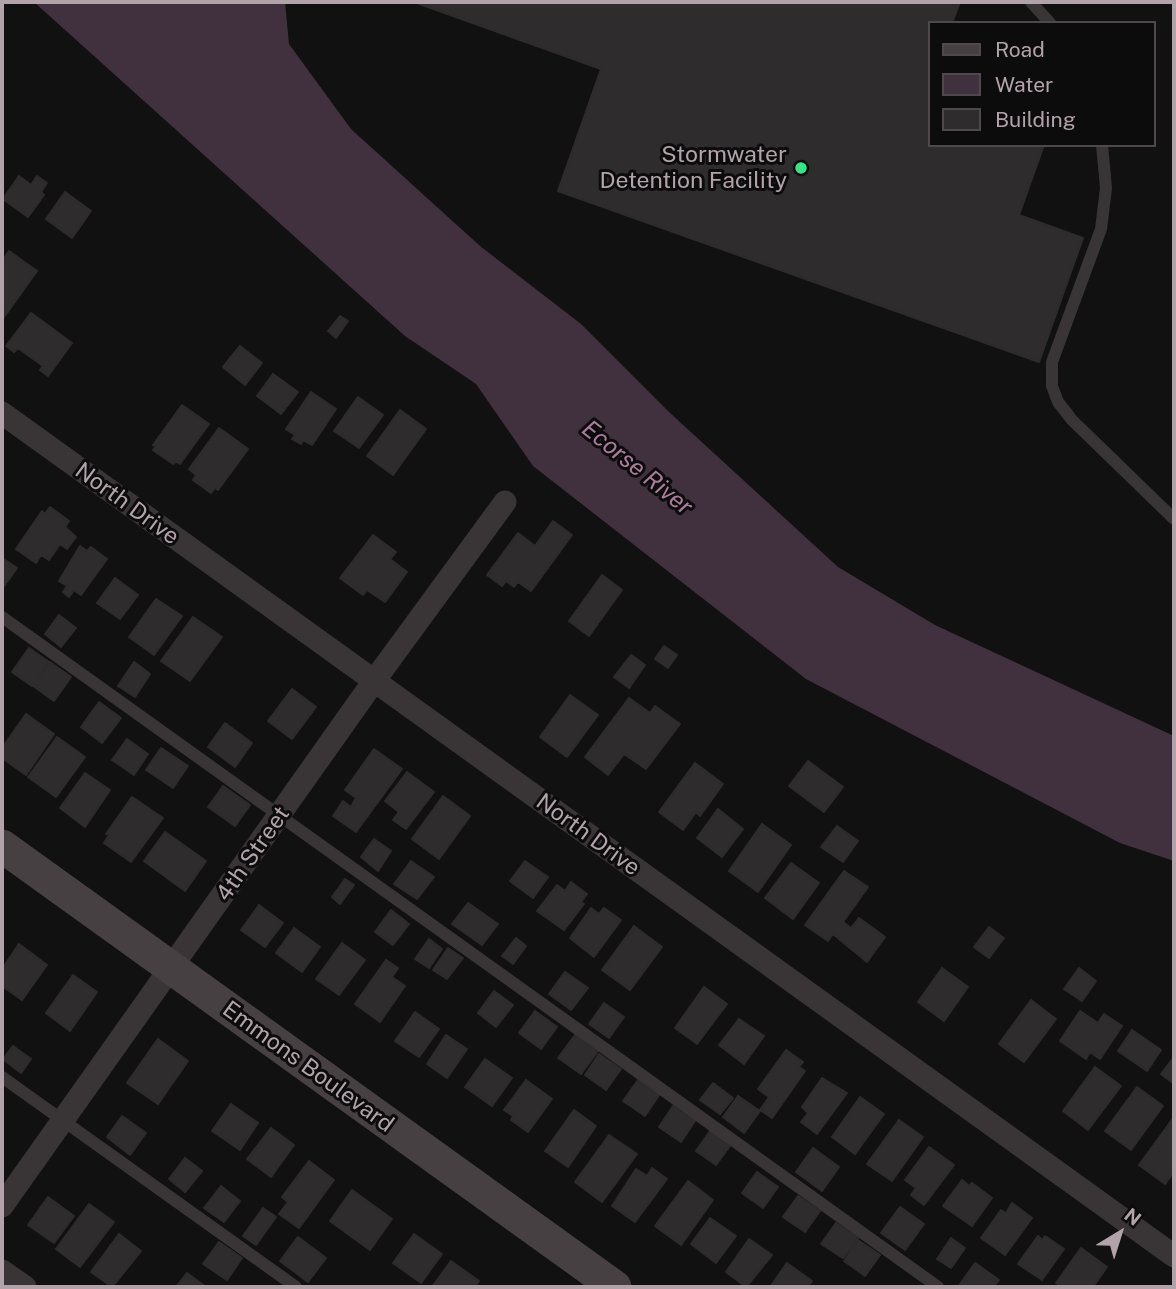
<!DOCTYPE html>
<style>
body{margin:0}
#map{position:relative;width:1176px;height:1289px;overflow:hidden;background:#121111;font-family:"Public Sans",sans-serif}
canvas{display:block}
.frame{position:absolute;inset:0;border:4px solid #b2a3ab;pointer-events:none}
.legend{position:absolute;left:928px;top:21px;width:228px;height:126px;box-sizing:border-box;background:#0d0c0c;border:2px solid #4f484c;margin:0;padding:9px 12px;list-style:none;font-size:21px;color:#b2a3ab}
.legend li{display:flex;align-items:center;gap:14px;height:35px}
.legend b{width:35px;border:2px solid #4f484c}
.north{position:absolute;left:1085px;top:1198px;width:70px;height:70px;-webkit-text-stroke:5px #0d0c0c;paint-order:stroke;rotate:38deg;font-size:19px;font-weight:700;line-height:28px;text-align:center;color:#b2a3ab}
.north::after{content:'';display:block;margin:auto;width:24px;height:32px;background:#b2a3ab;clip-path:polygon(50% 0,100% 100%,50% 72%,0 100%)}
</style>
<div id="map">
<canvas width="1176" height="1289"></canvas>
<div class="frame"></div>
<ul class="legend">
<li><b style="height:9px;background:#474043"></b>Road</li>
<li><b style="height:19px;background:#41303d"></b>Water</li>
<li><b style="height:19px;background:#2e2c2c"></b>Building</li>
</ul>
<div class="north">N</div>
</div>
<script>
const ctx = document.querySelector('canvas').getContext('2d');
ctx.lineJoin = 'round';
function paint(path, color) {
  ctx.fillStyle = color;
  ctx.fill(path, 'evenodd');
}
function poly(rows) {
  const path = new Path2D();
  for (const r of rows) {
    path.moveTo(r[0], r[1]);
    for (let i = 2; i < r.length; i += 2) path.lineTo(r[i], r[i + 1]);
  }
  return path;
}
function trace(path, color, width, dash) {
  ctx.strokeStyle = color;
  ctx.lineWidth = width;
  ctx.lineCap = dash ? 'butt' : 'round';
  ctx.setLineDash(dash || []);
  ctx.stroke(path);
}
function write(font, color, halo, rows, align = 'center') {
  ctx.font = font + ' "Public Sans",sans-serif';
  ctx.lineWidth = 6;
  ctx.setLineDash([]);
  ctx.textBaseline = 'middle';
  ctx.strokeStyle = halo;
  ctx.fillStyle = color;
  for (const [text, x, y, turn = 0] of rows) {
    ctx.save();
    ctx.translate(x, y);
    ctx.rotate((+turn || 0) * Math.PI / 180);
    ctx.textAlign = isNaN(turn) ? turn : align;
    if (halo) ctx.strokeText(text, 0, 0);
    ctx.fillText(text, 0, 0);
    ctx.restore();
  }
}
const water = poly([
 [34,2,285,2,289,44,351,129,480,246,581,324,669,412,838,567,935,625,1174,736,1174,861,1120,843,806,679,533,466,476,384,405,336]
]);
const building = poly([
 [414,2,960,2,952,23,929,23,929,145,1044,145,1019,215,1083,238,1039,362,558,191,601,69,414,2],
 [19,176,31,185,37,176,47,183,41,192,44,195,28,217,3,199,19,176],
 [65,192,91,211,72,238,46,219,65,192],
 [9,251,37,271,2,320,2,261,9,251],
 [31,313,72,343,48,376,40,370,43,366,18,348,14,352,6,346,31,313],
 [340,316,348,321,336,338,328,331,340,316],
 [240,346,262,363,245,385,223,367,240,346],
 [273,374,298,392,281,414,257,396,273,374],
 [311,392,336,409,312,445,303,440,301,444,292,439,295,435,286,429,311,392],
 [358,397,383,415,359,448,334,431,358,397],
 [182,405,209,424,180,464,176,461,173,464,153,450,156,446,153,445,182,405],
 [400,410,426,429,393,475,367,456,400,410],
 [219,428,248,449,218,490,215,488,211,493,193,480,196,475,189,469,219,428],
 [50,507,69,521,65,527,76,537,67,549,60,544,49,560,41,555,36,563,16,549,42,511,45,514,50,507],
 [553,521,572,535,531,591,518,582,514,587,506,581,502,586,487,575,518,533,535,546,553,521],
 [373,535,396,552,390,559,407,572,385,602,367,590,363,595,340,578,373,535],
 [80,546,87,551,91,547,107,559,81,595,74,590,69,597,63,592,67,586,59,581,80,546],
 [2,558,17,568,2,589,2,558],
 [602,575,622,590,589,636,569,621,602,575],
 [115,578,138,595,120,619,97,603,115,578],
 [156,599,182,616,154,655,129,637,156,599],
 [59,615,76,628,61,647,45,634,59,615],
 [193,617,222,637,190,681,161,661,193,617],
 [664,646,677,655,668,668,655,659,664,646],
 [29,648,49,662,32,686,12,672,29,648],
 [631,655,645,665,629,688,614,677,631,655],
 [50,662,71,677,54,701,33,686,50,662],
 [134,662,150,674,135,697,118,686,134,662],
 [292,689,316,707,292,739,268,721,292,689],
 [570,695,598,715,567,757,540,737,570,695],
 [629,698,650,713,655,706,680,724,646,769,624,754,608,775,585,757,629,698],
 [99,702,121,718,102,743,81,727,99,702],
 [26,714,54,734,26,775,2,758,2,748,26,714],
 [225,723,252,743,235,767,208,747,225,723],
 [57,737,85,757,56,797,28,777,57,737],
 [127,739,148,754,134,775,112,760,127,739],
 [161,748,188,766,173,788,146,770,161,748],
 [374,749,402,769,356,832,333,816,343,801,351,807,356,798,345,790,374,749],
 [808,761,843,787,824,812,789,786,808,761],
 [695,763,723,784,700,816,696,812,683,830,659,812,695,763],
 [407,772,434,792,406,829,393,820,399,812,385,801,407,772],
 [85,773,110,790,85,827,60,808,85,773],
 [223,786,250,805,235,826,208,807,223,786],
 [443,796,470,816,439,859,412,839,443,796],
 [132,797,163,818,131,862,104,843,109,835,106,834,132,797],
 [718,809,743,829,722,857,697,838,718,809],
 [762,824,791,845,758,892,729,871,762,824],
 [837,826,858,841,843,862,821,847,837,826],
 [165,832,206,861,185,891,144,861,165,832],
 [374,839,391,851,378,871,361,857,374,839],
 [411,861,434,877,417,899,394,884,411,861],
 [525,861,548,877,533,898,510,881,525,861],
 [791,863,819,883,793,919,765,898,791,863],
 [844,871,868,887,843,922,851,928,859,918,885,937,867,962,833,934,828,941,805,925,844,871],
 [345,879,354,885,340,904,332,897,345,879],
 [571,882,587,894,581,902,584,904,564,930,537,911,557,885,565,891,571,882],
 [468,903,498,924,482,945,452,924,468,903],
 [259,905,283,923,265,947,241,930,259,905],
 [591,908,599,914,604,908,621,920,594,957,570,938,591,908],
 [391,910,409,924,393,945,375,932,391,910],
 [634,926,662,947,630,990,602,970,634,926],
 [989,927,1004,938,989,958,974,947,989,927],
 [294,928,320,947,302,972,276,953,294,928],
 [516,938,526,946,513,964,502,956,516,938],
 [429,939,442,949,429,968,415,959,429,939],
 [342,943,365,960,339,995,316,979,342,943],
 [19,944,47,965,22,1000,2,986,2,969,19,944],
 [448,948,463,958,447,979,433,970,448,948],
 [386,960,398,968,392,977,405,986,380,1022,355,1004,386,960],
 [942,968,968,987,944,1021,918,1002,942,968],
 [1079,968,1096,981,1082,1001,1064,989,1079,968],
 [565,972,588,988,571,1010,549,994,565,972],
 [73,975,97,992,70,1031,46,1013,73,975],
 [704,987,727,1004,697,1044,675,1028,704,987],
 [494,991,513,1005,496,1027,478,1013,494,991],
 [1031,1000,1056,1019,1024,1062,999,1044,1031,1000],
 [604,1003,624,1017,609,1038,589,1024,604,1003],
 [535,1011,557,1027,541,1049,519,1033,535,1011],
 [1080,1011,1098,1023,1104,1014,1122,1026,1100,1059,1090,1052,1086,1059,1060,1041,1080,1011],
 [415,1012,439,1029,419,1057,395,1041,415,1012],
 [739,1019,764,1036,744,1064,719,1045,739,1019],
 [1132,1030,1161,1050,1147,1071,1118,1051,1132,1030],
 [446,1035,467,1049,447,1078,427,1064,446,1035],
 [575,1035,598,1051,581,1074,558,1058,575,1035],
 [158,1039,188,1061,158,1104,127,1083,158,1039],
 [13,1046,31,1059,21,1073,3,1059,13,1046],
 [786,1050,803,1062,799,1067,805,1071,772,1118,760,1110,769,1097,758,1089,786,1050],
 [599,1054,621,1069,606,1090,585,1075,599,1054],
 [1174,1057,1174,1084,1161,1074,1174,1057],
 [485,1059,512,1078,492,1106,465,1087,485,1059],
 [1095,1067,1121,1086,1088,1130,1063,1111,1095,1067],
 [822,1078,847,1093,817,1134,801,1122,808,1113,802,1107,822,1078],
 [526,1080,552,1099,528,1132,511,1120,513,1116,504,1110,526,1080],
 [638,1080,659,1095,645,1116,623,1101,638,1080],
 [713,1083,733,1098,720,1114,700,1100,713,1083],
 [1137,1087,1163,1106,1131,1150,1105,1131,1137,1087],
 [738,1096,760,1111,744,1133,723,1117,738,1096],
 [860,1097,884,1114,855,1154,832,1137,860,1097],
 [231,1104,258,1123,240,1150,212,1131,231,1104],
 [673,1106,695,1121,681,1142,659,1127,673,1106],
 [574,1110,596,1126,568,1167,545,1151,574,1110],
 [122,1116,146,1133,130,1155,107,1137,122,1116],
 [1174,1117,1174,1172,1165,1184,1139,1165,1174,1117],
 [899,1120,923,1137,892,1181,867,1164,899,1120],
 [271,1128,294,1145,271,1177,247,1159,271,1128],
 [710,1131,730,1146,716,1165,696,1151,710,1131],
 [609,1135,637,1154,602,1202,575,1182,609,1135],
 [929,1147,954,1165,924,1205,911,1195,916,1188,905,1180,929,1147],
 [813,1148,839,1167,822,1191,796,1172,813,1148],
 [185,1158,202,1171,185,1192,169,1179,185,1158],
 [309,1161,334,1180,299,1228,279,1214,288,1202,282,1197,309,1161],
 [652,1168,667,1179,635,1222,612,1206,636,1169,647,1176,652,1168],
 [757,1172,778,1187,763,1208,742,1193,757,1172],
 [962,1180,969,1186,972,1183,992,1198,972,1226,943,1206,962,1180],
 [688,1181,713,1200,681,1245,655,1226,688,1181],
 [221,1186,240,1201,224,1222,204,1208,221,1186],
 [352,1190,392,1219,370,1250,330,1221,352,1190],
 [798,1196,820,1211,805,1232,783,1217,798,1196],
 [48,1197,74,1216,54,1243,28,1225,48,1197],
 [1012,1203,1032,1218,1005,1255,981,1238,1001,1210,1006,1213,1012,1203],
 [89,1204,114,1222,80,1267,56,1249,89,1204],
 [900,1207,924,1224,905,1250,881,1233,900,1207],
 [263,1208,276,1217,256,1245,243,1236,263,1208],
 [710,1218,736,1236,716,1263,691,1244,710,1218],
 [836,1223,858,1238,843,1258,821,1244,836,1223],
 [119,1234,141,1251,112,1287,91,1272,119,1234],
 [414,1234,442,1254,421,1283,393,1263,414,1234],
 [1038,1236,1042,1240,1045,1236,1064,1249,1042,1280,1018,1264,1038,1236],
 [298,1237,326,1258,308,1282,280,1261,298,1237],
 [951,1238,965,1248,951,1268,937,1259,951,1238],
 [749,1239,772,1255,746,1287,726,1272,749,1239],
 [858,1240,880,1255,865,1276,844,1261,858,1240],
 [219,1242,242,1258,227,1280,203,1264,219,1242],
 [1081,1248,1107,1267,1093,1287,1063,1287,1056,1283,1081,1248],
 [451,1261,479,1281,475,1287,432,1287,451,1261],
 [787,1263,812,1281,808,1287,770,1287,787,1263],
 [975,1263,999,1280,993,1287,958,1287,975,1263],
 [187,1273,206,1287,176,1287,187,1273]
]);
const lane = poly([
 [1031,2,1050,23],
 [1102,145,1106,188,1101,229,1052,362,1052,386,1058,402,1072,420,1174,519],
 [2,617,938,1287],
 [2,1077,296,1287]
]);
const street = poly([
 [2,413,1174,1256],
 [2,1206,374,681,505,502],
 [2,1271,25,1287]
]);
const secondary = poly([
 [2,846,615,1287]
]);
const markers = [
 [801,168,7,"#37e488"]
];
const poiNames = [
 ["Stormwater",787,155],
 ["Detention Facility",787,181]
];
const streetNames = [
 ["North Drive",127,504,36],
 ["North Drive",588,835,36],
 ["4th Street",253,854,-55],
 ["Emmons Boulevard",308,1067,36]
];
const waterNames = [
 ["Ecorse River",637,468,39]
];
paint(water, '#41303d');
paint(building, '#2e2c2c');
trace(building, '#2e2b2c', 2);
trace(lane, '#393436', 12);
trace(street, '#393436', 23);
trace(secondary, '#474043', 33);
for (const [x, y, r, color] of markers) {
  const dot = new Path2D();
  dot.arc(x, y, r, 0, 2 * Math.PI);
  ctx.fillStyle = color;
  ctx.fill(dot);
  trace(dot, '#0d0c0c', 2.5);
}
write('23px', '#b2a3ab', '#0d0c0c', poiNames, 'right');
write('23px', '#b2a3ab', '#0d0c0c', streetNames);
write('italic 24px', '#ab7c9e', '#0d0c0c', waterNames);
</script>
